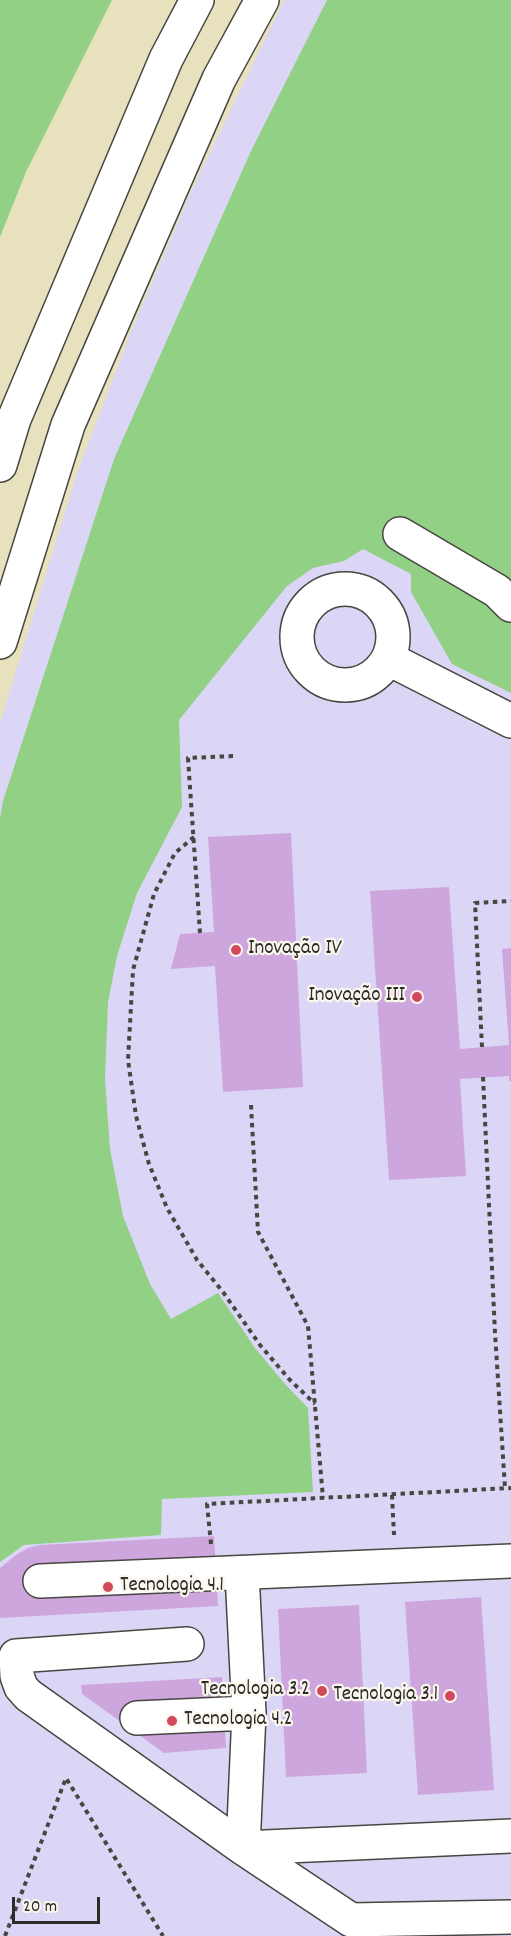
<!DOCTYPE html>
<meta charset="utf-8">
<style>
body{margin:0}
#map{position:relative;width:511px;height:1936px;overflow:hidden;background:#e7e1bd;font-family:Dekko,sans-serif}
canvas{display:block}
.scale{position:absolute;left:12px;top:1897px;width:88px;height:27px;box-sizing:border-box;border:3px solid #2b2b2b;border-top:0;padding-left:8px;font-size:18px;line-height:21px;white-space:nowrap;color:#2b2b2b;-webkit-text-stroke:4px #fbf7ec;paint-order:stroke}
</style>
<div id="map">
<canvas width="511" height="1936"></canvas>
<div class="scale">20 m</div>
</div>
<script>
const ctx = document.querySelector('canvas').getContext('2d');
ctx.lineJoin = 'round';
function paint(path, color) {
  ctx.fillStyle = color;
  ctx.fill(path, 'evenodd');
}
function poly(rows) {
  const path = new Path2D();
  for (const r of rows) {
    if (r.length === 3) {
      path.moveTo(r[0] + r[2], r[1]);
      path.arc(r[0], r[1], r[2], 0, 2 * Math.PI);
      continue;
    }
    path.moveTo(r[0], r[1]);
    for (let i = 2; i < r.length; i += 2) path.lineTo(r[i], r[i + 1]);
  }
  return path;
}
function trace(path, color, width, dash) {
  ctx.strokeStyle = color;
  ctx.lineWidth = width;
  ctx.lineCap = dash ? 'butt' : 'round';
  ctx.setLineDash(dash || []);
  ctx.stroke(path);
}
function write(font, color, halo, rows, align = 'center') {
  ctx.font = font + ' Dekko,sans-serif';
  ctx.lineWidth = 4.5;
  ctx.setLineDash([]);
  ctx.textBaseline = 'middle';
  ctx.strokeStyle = halo;
  ctx.fillStyle = color;
  for (const [text, x, y, turn = 0] of rows) {
    ctx.save();
    ctx.translate(x, y);
    ctx.rotate((+turn || 0) * Math.PI / 180);
    ctx.textAlign = isNaN(turn) ? turn : align;
    if (halo) ctx.strokeText(text, 0, 0);
    ctx.fillText(text, 0, 0);
    ctx.restore();
  }
}
const built = poly([
 [284,0,511,0,511,1936,0,1936,0,723,77,473,130,334,190,194]
]);
const green = poly([
 [0,0,112,0,26,172,0,237],
 [327,0,511,0,511,693,452,664,411,592,411,574,363,549,344,561,313,568,287,586,179,720,182,807,137,893,117,956,108,1002,105,1079,110,1149,123,1216,150,1284,171,1319,218,1293,255,1348,285,1384,308,1408,313,1492,162,1499,161,1535,24,1545,0,1562,0,818,3,801,114,459,251,151]
]);
const building = poly([
 [291,833,303,1087,223,1092,215,966,171,969,180,934,214,932,208,837],
 [449,887,460,1049,509,1045,502,949,511,948,511,1081,509,1081,509,1076,460,1079,466,1176,389,1180,370,891],
 [214,1536,218,1606,0,1618,0,1568,16,1555,28,1548,40,1545],
 [481,1597,494,1790,418,1795,405,1602],
 [359,1605,367,1773,286,1777,278,1609],
 [222,1677,226,1748,164,1753,82,1694,81,1685]
]);
const path = poly([
 [194,837,175,853,154,894,133,970,128,1060,136,1116,149,1164,167,1208,197,1260,223,1292,260,1345,289,1379,315,1404],
 [200,933,188,758,233,756],
 [482,1047,475,903,511,901],
 [483,1077,495,1333,505,1488],
 [251,1105,258,1232,308,1326,323,1498],
 [392,1495,394,1535],
 [211,1544,207,1504,511,1488],
 [5,1936,66,1778,163,1936]
]);
const minor = poly([
 [400,534,497,591,511,605],
 [345,637,48],
 [389,659,511,721],
 [242,1573,249,1713,243,1848],
 [40,1581,511,1561],
 [187,1644,16,1656,17,1676,21,1687,28,1695,243,1848,351,1920,511,1917],
 [137,1718,249,1713],
 [243,1848,511,1836]
]);
const major = poly([
 [0,465,14,419,166,59,197,0],
 [0,642,68,425,219,79,262,0]
]);
const markers = [
 [236,950,6,"#d1495b"],
 [417,997,6,"#d1495b"],
 [108,1587,6,"#d1495b"],
 [322,1691,6,"#d1495b"],
 [450,1696,6,"#d1495b"],
 [172,1721,6,"#d1495b"]
];
const poiNames = [
 ["Inovação IV",248,950],
 ["Inovação III",405,997,"right"],
 ["Tecnologia 4.1",120,1587],
 ["Tecnologia 3.2",310,1691,"right"],
 ["Tecnologia 3.1",438,1696,"right"],
 ["Tecnologia 4.2",184,1721]
];
paint(built, '#dcd6f6');
paint(green, '#92d086');
paint(building, '#cda6de');
trace(minor, '#474641', 36);
trace(major, '#474641', 36);
trace(path, '#474641', 4, [4.5, 4.5]);
trace(minor, '#fff', 33);
trace(major, '#fff', 33);
for (const [x, y, r, color] of markers) {
  const dot = new Path2D();
  dot.arc(x, y, r, 0, 2 * Math.PI);
  ctx.fillStyle = color;
  ctx.fill(dot);
  trace(dot, '#fbf7ec', 2);
}
write('21px', '#2b2b2b', '#fbf7ec', poiNames, 'left');
</script>
